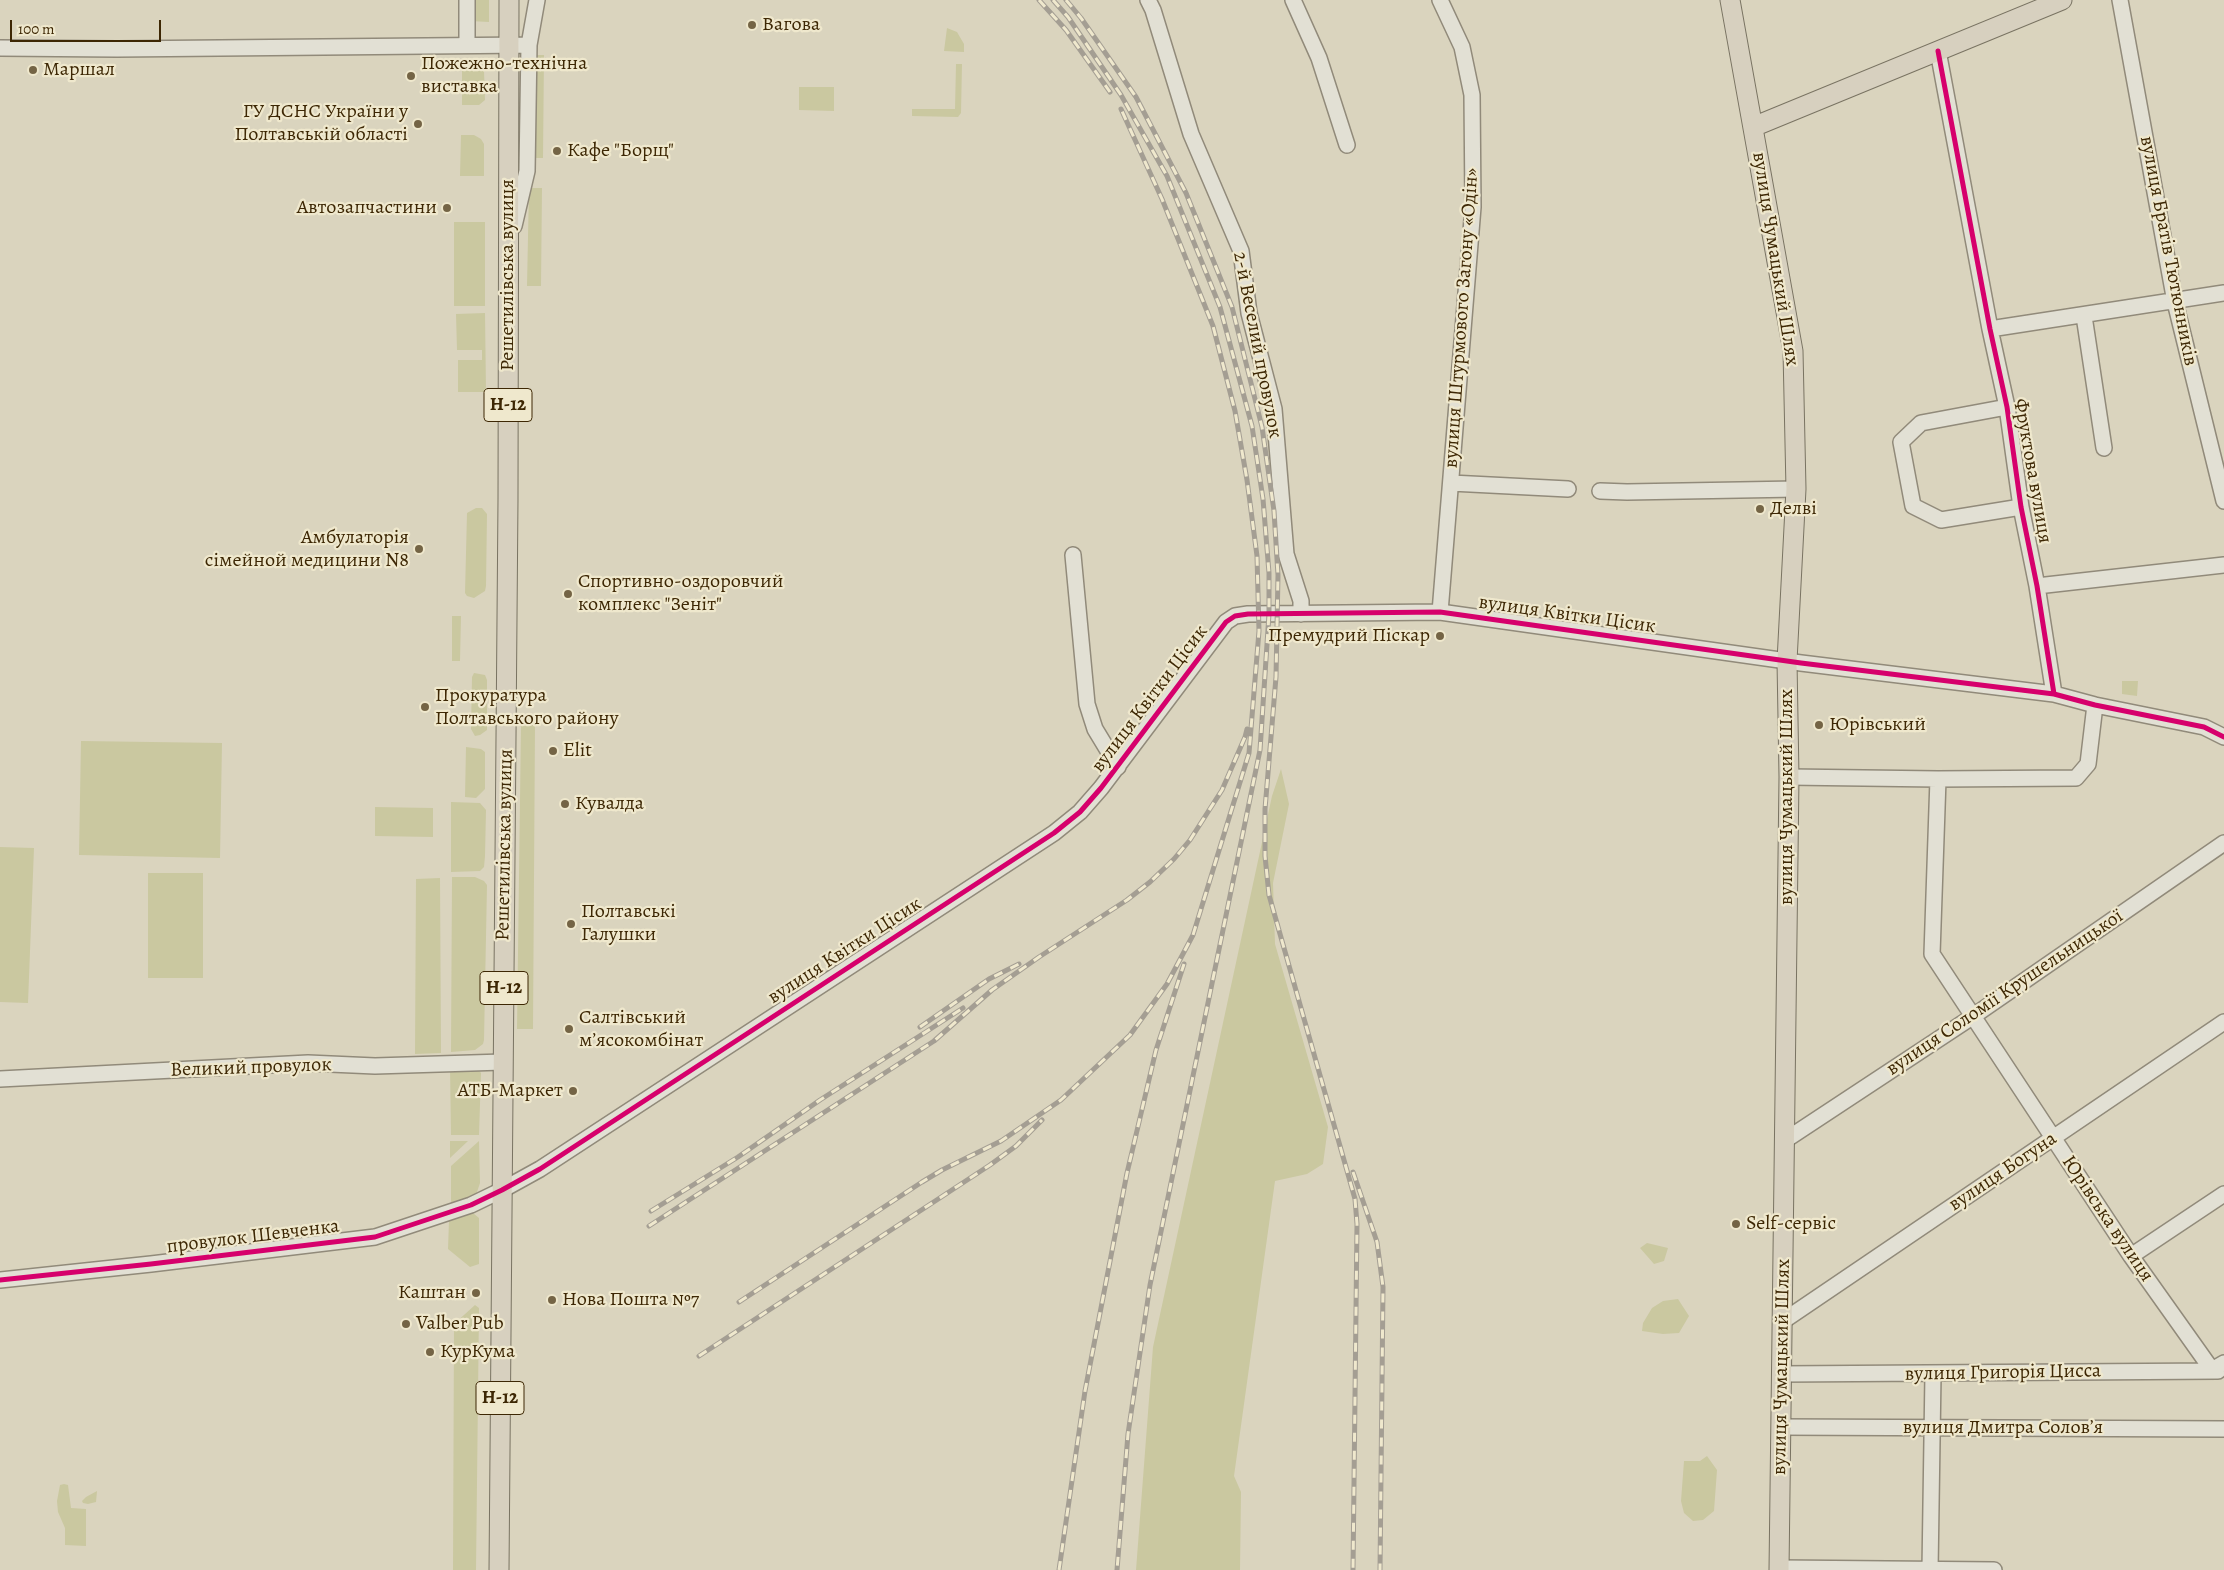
<!DOCTYPE html>
<meta charset="utf-8">
<style>
body{margin:0}
#map{position:relative;width:2224px;height:1570px;overflow:hidden;background:#dad4be;font-family:Alegreya,serif}
canvas{display:block}
.scale{position:absolute;left:10px;top:20px;width:151px;height:22px;box-sizing:border-box;border:2px solid #3d2704;border-top:0;padding-left:6px;font-size:15px;line-height:18px;white-space:nowrap;color:#3d2704;-webkit-text-stroke:4px #efe8cd;paint-order:stroke}
</style>
<div id="map">
<canvas width="2224" height="1570"></canvas>
<div class="scale">100 m</div>
</div>
<script>
const ctx = document.querySelector('canvas').getContext('2d');
ctx.lineJoin = 'round';
function paint(path, color) {
  ctx.fillStyle = color;
  ctx.fill(path, 'evenodd');
}
function poly(rows) {
  const path = new Path2D();
  for (const r of rows) {
    path.moveTo(r[0], r[1]);
    for (let i = 2; i < r.length; i += 2) path.lineTo(r[i], r[i + 1]);
  }
  return path;
}
function trace(path, color, width, dash) {
  ctx.strokeStyle = color;
  ctx.lineWidth = width;
  ctx.lineCap = dash ? 'butt' : 'round';
  ctx.setLineDash(dash || []);
  ctx.stroke(path);
}
function write(font, color, halo, rows, align = 'center') {
  ctx.font = font + ' Alegreya,serif';
  ctx.lineWidth = 4.5;
  ctx.setLineDash([]);
  ctx.textBaseline = 'middle';
  ctx.strokeStyle = halo;
  ctx.fillStyle = color;
  for (const [text, x, y, turn = 0] of rows) {
    ctx.save();
    ctx.translate(x, y);
    ctx.rotate((+turn || 0) * Math.PI / 180);
    ctx.textAlign = isNaN(turn) ? turn : align;
    if (halo) ctx.strokeText(text, 0, 0);
    ctx.fillText(text, 0, 0);
    ctx.restore();
  }
}
const green = poly([
 [470,0,489,0,489,22,470,21],
 [947,28,957,32,964,44,964,52,944,51],
 [531,55,544,55,543,158,531,158],
 [462,59,470,59,478,63,484,71,485,100,479,105,462,105],
 [956,64,962,64,961,113,958,117,912,116,912,109,955,109],
 [799,87,834,87,834,111,799,110],
 [461,135,474,135,481,139,484,144,484,176,460,176],
 [529,188,542,188,541,286,527,286],
 [454,222,485,222,485,306,454,306],
 [485,313,486,392,458,392,458,360,482,360,482,350,457,350,456,314],
 [476,508,482,508,487,514,486,586,485,591,474,598,467,596,465,593,467,513],
 [452,616,461,616,460,661,452,661],
 [474,673,485,675,487,680,487,730,480,735,475,736,471,729,472,677],
 [2122,681,2138,681,2137,696,2122,694],
 [521,725,535,725,533,1029,517,1029],
 [81,741,222,743,220,858,79,855],
 [466,747,481,749,485,752,485,789,476,798,465,797],
 [1281,769,1289,804,1273,883,1275,944,1328,1127,1323,1164,1307,1174,1275,1181,1234,1476,1241,1492,1240,1570,1136,1570,1153,1347,1272,796],
 [451,802,480,803,486,810,485,856,484,867,480,871,451,872],
 [375,807,433,808,433,837,375,836],
 [0,847,34,848,28,1003,0,1002],
 [148,873,203,873,203,978,148,978],
 [452,877,475,877,484,881,487,885,484,1040,483,1044,475,1050,451,1052],
 [440,878,441,1053,415,1054,416,879],
 [450,1066,477,1068,481,1073,479,1135,451,1135],
 [450,1141,468,1141,450,1158],
 [479,1141,480,1183,477,1192,474,1196,451,1204,451,1166],
 [473,1213,479,1218,479,1264,470,1267,448,1249,449,1221],
 [1647,1243,1668,1248,1664,1261,1654,1264,1640,1248],
 [1678,1299,1689,1316,1679,1333,1663,1334,1642,1331,1643,1323,1652,1308,1663,1301],
 [475,1305,479,1308,476,1570,453,1570,454,1324],
 [1707,1456,1717,1470,1714,1511,1703,1520,1693,1521,1684,1513,1681,1501,1684,1461,1700,1461],
 [64,1484,68,1485,71,1508,86,1509,86,1546,65,1545,65,1528,58,1512,57,1501,60,1485],
 [97,1491,96,1502,88,1504,83,1503,82,1501,86,1497]
]);
const minor = poly([
 [1148,0,1153,10,1191,134,1241,251,1249,313,1274,409,1286,554,1301,601,1301,614],
 [1293,0,1319,58,1347,145],
 [1440,0,1462,47,1472,95,1473,207,1440,612],
 [2120,0,2175,302,2224,501],
 [467,45,467,0],
 [0,48,117,49,529,45],
 [1938,51,1990,329,2007,407,2021,507,2037,586,2054,694,2095,705,2204,727,2224,737],
 [514,226,527,171,529,45,537,0],
 [2084,316,2104,448],
 [1990,329,2224,293],
 [2007,407,1921,423,1901,442,1913,506,1941,520,2021,507],
 [1451,483,1568,489],
 [1600,491,1627,492,1796,489],
 [1073,555,1087,704,1095,729,1118,767],
 [2037,586,2224,565],
 [1789,777,1938,779,2076,778,2088,764,2095,705],
 [1938,779,1932,954,2131,1256,2212,1370,2224,1363],
 [0,1079,308,1063,375,1066,503,1062],
 [1784,1141,1972,1017,2224,843],
 [2131,1256,2224,1194],
 [0,1280,151,1264,375,1237,471,1205,502,1190,540,1169,1054,833,1080,812,1101,788,1226,622,1235,616,1248,614,1440,612,1801,663,2054,694],
 [1783,1321,2224,1022],
 [1782,1374,2218,1371],
 [1781,1427,2224,1429],
 [1779,1568,1994,1570],
 [1930,1570,1933,1374]
]);
const major = poly([
 [1730,0,1793,351,1796,489,1787,661,1789,777,1779,1570],
 [1753,127,2062,0],
 [499,1570,508,499,509,0]
]);
const rail = poly([
 [1039,0,1066,30,1110,92],
 [1053,0,1068,17,1121,95,1167,176,1220,307,1252,426,1263,499,1269,573,1269,614,1260,750,1150,1285,1128,1434,1117,1570],
 [1066,0,1081,18,1136,97,1186,193,1232,307,1262,427,1274,511,1278,575,1276,677,1265,809,1265,856,1269,895,1355,1199,1357,1224,1353,1570],
 [920,1027,989,979,1019,964],
 [1353,1172,1377,1242,1383,1287,1380,1570],
 [651,1211,738,1157,820,1100,963,1008],
 [649,1226,934,1041,992,990,1039,957,1127,900,1150,882,1174,859,1190,840,1222,790,1245,737,1247,729],
 [739,1302,922,1182,942,1170,1001,1141,1061,1100,1130,1035,1167,984,1193,935,1249,753,1259,631,1257,556,1247,480,1235,411,1213,326,1162,199,1121,109],
 [699,1356,990,1165,1016,1146,1042,1120],
 [1059,1570,1085,1391,1127,1173,1156,1050,1184,964]
]);
const cycleway = poly([
 [1938,51,1990,329,2007,407,2021,507,2037,586,2054,694,2095,705,2204,727,2224,737],
 [0,1280,151,1264,375,1237,471,1205,502,1190,540,1169,1054,833,1080,812,1101,788,1226,622,1235,616,1248,614,1440,612,1801,663,2054,694]
]);
const markers = [
 [752,25,5,"#746445"],
 [33,70,5,"#746445"],
 [411,76,5,"#746445"],
 [418,124,5,"#746445"],
 [557,151,5,"#746445"],
 [447,208,5,"#746445"],
 [1760,509,5,"#746445"],
 [419,549,5,"#746445"],
 [568,594,5,"#746445"],
 [1440,636,5,"#746445"],
 [425,707,5,"#746445"],
 [1819,725,5,"#746445"],
 [553,751,5,"#746445"],
 [565,804,5,"#746445"],
 [571,924,5,"#746445"],
 [569,1029,5,"#746445"],
 [573,1091,5,"#746445"],
 [1736,1224,5,"#746445"],
 [476,1293,5,"#746445"],
 [552,1300,5,"#746445"],
 [406,1324,5,"#746445"],
 [430,1352,5,"#746445"]
];
const shields = [
 [508,405,48],
 [504,988,48],
 [500,1398,48]
];
const shieldNames = [
 ["Н-12",508,405],
 ["Н-12",504,988],
 ["Н-12",500,1398]
];
const poiNames = [
 ["Вагова",762,25],
 ["Пожежно-технічна",421,64],
 ["виставка",421,87],
 ["Маршал",43,70],
 ["ГУ ДСНС України у",408,112,"right"],
 ["Полтавській області",408,135,"right"],
 ["Кафе \"Борщ\"",567,151],
 ["Автозапчастини",437,208,"right"],
 ["Делві",1770,509],
 ["Амбулаторія",409,538,"right"],
 ["сімейной медицини N8",409,561,"right"],
 ["Спортивно-оздоровчий",578,582],
 ["комплекс \"Зеніт\"",578,605],
 ["Премудрий Піскар",1430,636,"right"],
 ["Прокуратура",435,696],
 ["Полтавського району",435,719],
 ["Юрівський",1829,725],
 ["Elit",563,751],
 ["Кувалда",575,804],
 ["Полтавські",581,912],
 ["Галушки",581,935],
 ["Салтівський",579,1018],
 ["мʼясокомбінат",579,1041],
 ["АТБ-Маркет",563,1091,"right"],
 ["Self-сервіс",1746,1224],
 ["Каштан",466,1293,"right"],
 ["Нова Пошта №7",562,1300],
 ["Valber Pub",416,1324],
 ["КурКума",440,1352]
];
const streetNames = [
 ["вулиця Братів Тютюнників",2168,251,79],
 ["вулиця Чумацький Шлях",1775,259,81],
 ["Решетилівська вулиця",508,275,-90],
 ["вулиця Штурмового Загону «Одін»",1462,318,-86],
 ["2-й Веселий провулок",1257,345,79],
 ["Фруктова вулиця",2032,471,80],
 ["вулиця Квітки Цісик",1567,615,8],
 ["вулиця Квітки Цісик",1150,699,-53],
 ["вулиця Чумацький Шлях",1787,797,-90],
 ["Решетилівська вулиця",505,845,-89],
 ["вулиця Квітки Цісик",845,951,-33],
 ["вулиця Соломії Крушельницької",2005,993,-34],
 ["Великий провулок",251,1068,-2],
 ["вулиця Богуна",2003,1172,-34],
 ["Юрівська вулиця",2107,1219,56],
 ["провулок Шевченка",253,1237,-7],
 ["вулиця Чумацький Шлях",1782,1367,-89],
 ["вулиця Григорія Цисса",2003,1373,-1],
 ["вулиця Дмитра Соловʼя",2003,1428]
];
paint(green, '#cac8a0');
trace(minor, '#918a7a', 18);
trace(major, '#797362', 21);
trace(minor, '#e2e0d4', 15);
trace(major, '#d7d0bf', 19);
trace(rail, '#a49e93', 5);
trace(rail, '#efe8cd', 3, [9]);
trace(cycleway, '#d6006c', 5);
for (const [x, y, r, color] of markers) {
  const dot = new Path2D();
  dot.arc(x, y, r, 0, 2 * Math.PI);
  ctx.fillStyle = color;
  ctx.fill(dot);
  trace(dot, '#efe8cd', 2);
}
for (const [x, y, w] of shields) {
  const box = new Path2D();
  box.roundRect(x - w / 2, y - 16.5, w, 33, 4);
  ctx.fillStyle = '#efe8cd';
  ctx.fill(box);
  trace(box, '#3d2704', 1);
}
write('bold 19px', '#3d2704', null, shieldNames);
write('20px', '#3d2704', '#efe8cd', poiNames, 'left');
write('20px', '#3d2704', '#efe8cd', streetNames);
</script>
